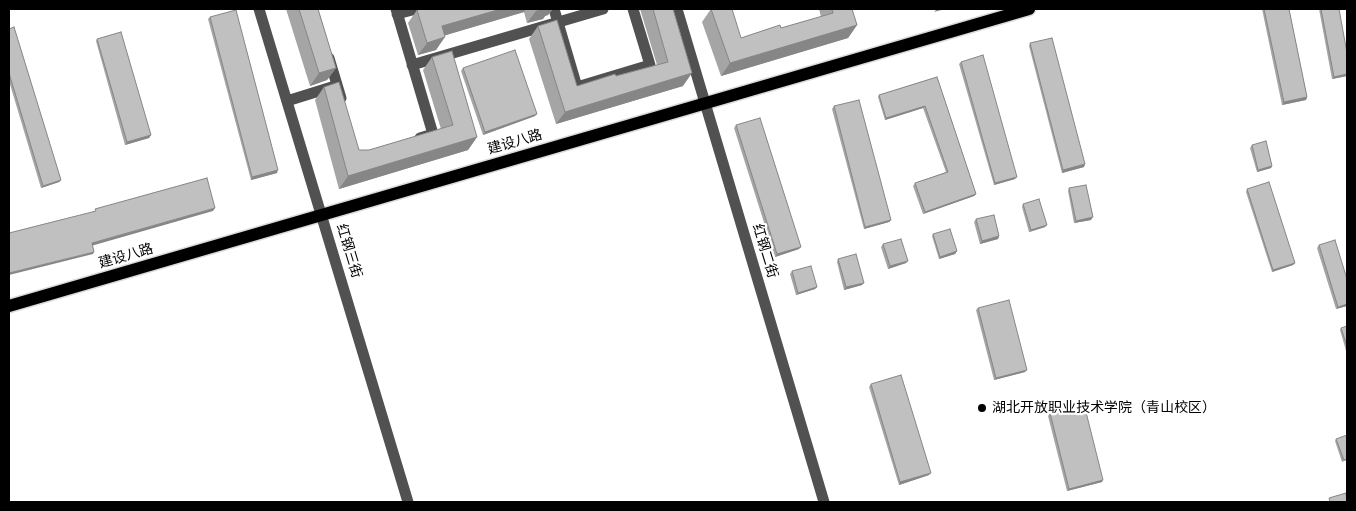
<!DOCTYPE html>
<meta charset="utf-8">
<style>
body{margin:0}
#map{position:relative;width:1356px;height:511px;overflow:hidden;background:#fff;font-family:Inter,sans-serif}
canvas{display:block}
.frame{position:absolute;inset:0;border:10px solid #000;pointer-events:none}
</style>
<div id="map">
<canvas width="1356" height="511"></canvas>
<div class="frame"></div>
</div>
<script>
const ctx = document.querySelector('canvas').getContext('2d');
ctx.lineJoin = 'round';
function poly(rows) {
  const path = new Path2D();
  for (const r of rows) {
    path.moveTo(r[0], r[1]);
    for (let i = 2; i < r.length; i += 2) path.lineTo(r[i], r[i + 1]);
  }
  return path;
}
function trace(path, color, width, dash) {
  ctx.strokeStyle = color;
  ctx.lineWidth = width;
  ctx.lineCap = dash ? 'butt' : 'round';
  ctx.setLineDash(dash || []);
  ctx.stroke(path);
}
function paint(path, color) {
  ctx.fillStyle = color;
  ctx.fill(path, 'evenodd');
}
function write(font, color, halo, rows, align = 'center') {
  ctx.font = font + ' Inter,"Noto Sans SC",sans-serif';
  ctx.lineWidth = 4.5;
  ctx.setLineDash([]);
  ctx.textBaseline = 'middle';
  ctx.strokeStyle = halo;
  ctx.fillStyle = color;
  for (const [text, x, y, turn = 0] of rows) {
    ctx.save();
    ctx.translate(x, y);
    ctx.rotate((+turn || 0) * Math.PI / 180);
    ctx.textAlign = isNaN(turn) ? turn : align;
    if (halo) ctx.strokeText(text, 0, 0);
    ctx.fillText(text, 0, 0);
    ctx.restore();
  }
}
const minor = poly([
 [259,9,408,502],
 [396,9,433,134,420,138],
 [554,9,577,87,650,65,633,9],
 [677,9,824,502],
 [397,14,416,9],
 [329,58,341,98],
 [412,65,603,9],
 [287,101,335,86]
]);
const major = poly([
 [9,306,1029,9]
]);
const wall = poly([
 [286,9,318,9,336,68,327,80,310,86],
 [421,9,553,9,548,15,545,16,543,19,527,23,524,12,445,35,436,50,418,55,408,23,417,10],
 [640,9,673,9,683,86,556,124,529,39,538,26,577,86,657,65],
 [711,9,741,38,781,28,821,17,819,9,852,9,857,25,848,38,721,76,702,22],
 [1262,9,1289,9,1307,97,1306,100,1282,105],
 [1319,9,1339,9,1347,76,1332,79],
 [210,17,277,173,251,180,208,19],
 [9,29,61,180,59,182,41,188,9,81],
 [97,39,151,135,149,138,125,145,96,41],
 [1030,43,1085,164,1084,167,1062,173,1029,46],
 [432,57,477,137,468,150,339,189,315,100,324,87,359,150,369,150,441,129,423,70],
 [961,62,1015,179,994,185,959,64],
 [463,68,535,116,483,135,461,71],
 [937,77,976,194,974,196,923,214,913,186,915,183,946,172,923,108,885,120,878,97,879,95],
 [834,106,891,220,889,222,864,229,832,109],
 [736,125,799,249,775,257,734,128],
 [1252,145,1272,166,1271,168,1257,172,1250,148],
 [1069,188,1091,220,1074,223,1068,191],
 [1247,189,1295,263,1293,265,1272,272,1246,192],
 [1023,204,1045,227,1029,232,1022,207],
 [976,219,999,236,998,239,980,244,974,222],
 [933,234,957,251,955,254,939,259,932,236],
 [883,244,906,263,888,269,881,247],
 [1319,245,1347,306,1336,309,1317,248],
 [838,259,862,285,844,290,837,262],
 [792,271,817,287,815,289,796,295,790,274],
 [978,308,1025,372,994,380,976,310],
 [1347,326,1347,354,1340,330,1341,328],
 [871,384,929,475,899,485,869,387],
 [1050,413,1102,482,1067,491,1048,416],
 [1336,439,1347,460,1342,462,1335,441]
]);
const shadedWall = poly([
 [501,9,526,9,524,12,433,39,442,26],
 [542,9,553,9,548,15,545,16,543,19,527,23,536,11],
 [937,9,945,9,934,12],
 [857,25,848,38,721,76,730,63],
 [445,37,436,50,418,55,427,43],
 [336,68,327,80,310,86,319,73],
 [692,73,683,86,556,124,565,112],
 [1347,74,1347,76,1332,79,1334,77],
 [1307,97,1306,100,1282,105,1284,102],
 [925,106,923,108,885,120,886,118],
 [537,114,535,116,483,135,485,132],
 [151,135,149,138,125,145,127,142],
 [477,137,468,150,339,189,348,176],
 [1085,164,1084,167,1062,173,1063,170],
 [1272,166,1271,168,1257,172,1258,170],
 [278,170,277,173,251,180,252,177],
 [1017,177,1015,179,994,185,995,183],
 [61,180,59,182,41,188,43,186],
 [976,194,974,196,923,214,925,212],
 [215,208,213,211,91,246,92,243],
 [1093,217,1091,220,1074,223,1076,221],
 [891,220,889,222,864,229,865,227],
 [1047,225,1045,227,1029,232,1031,230],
 [999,236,998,239,980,244,982,241],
 [801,247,799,249,775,257,777,254],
 [957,251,955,254,939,259,940,257],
 [94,252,93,254,9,275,9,273],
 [908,261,906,263,888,269,890,266],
 [1295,263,1293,265,1272,272,1273,270],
 [864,283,862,285,844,290,846,287],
 [817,287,815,289,796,295,798,293],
 [1347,304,1347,306,1336,309,1338,307],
 [1027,370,1025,372,994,380,996,378],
 [931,473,929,475,899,485,900,482],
 [1103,480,1102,482,1067,491,1069,489]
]);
const building = poly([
 [299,9,318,9,336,68,319,73,299,9],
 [421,9,501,9,442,26,445,37,427,43,417,10,421,9],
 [653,9,673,9,692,73,565,112,538,26,557,20,577,86,615,74,616,76,668,62,653,9],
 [711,9,732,9,741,38,780,25,781,28,833,13,832,9,852,9,857,25,730,63,711,9],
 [1264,9,1289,9,1307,97,1284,102,1264,9],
 [1321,9,1339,9,1347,53,1347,74,1334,77,1321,9],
 [236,10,278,170,252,177,210,17,236,10],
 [14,27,61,180,43,186,9,73,9,29,14,27],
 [121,32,151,135,127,142,97,39,121,32],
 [1052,38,1085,164,1063,170,1030,43,1052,38],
 [515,50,537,114,485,132,463,68,515,50],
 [452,51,477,137,348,176,324,87,339,82,359,150,369,150,453,125,432,57,452,51],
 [983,55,1017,177,995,183,961,62,983,55],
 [937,77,976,194,925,212,915,183,948,172,925,106,886,118,879,95,937,77],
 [859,100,891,220,865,227,834,106,859,100],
 [760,118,801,247,777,254,736,125,760,118],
 [1266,141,1272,166,1258,170,1252,145,1266,141],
 [207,178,215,208,92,243,94,252,9,273,9,233,96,211,95,209,207,178],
 [1269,182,1295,263,1273,270,1247,189,1269,182],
 [1086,185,1093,217,1076,221,1069,188,1086,185],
 [1039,199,1047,225,1031,230,1023,204,1039,199],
 [994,215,999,236,982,241,976,219,994,215],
 [950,229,957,251,940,257,933,234,950,229],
 [901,239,908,261,890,266,883,244,901,239],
 [1335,240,1347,279,1347,304,1338,307,1319,245,1335,240],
 [856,254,864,283,846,287,838,259,856,254],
 [811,266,817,287,798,293,792,271,811,266],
 [1009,300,1027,370,996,378,978,308,1009,300],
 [1347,326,1347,346,1341,328,1347,326],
 [901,375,931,473,900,482,871,384,901,375],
 [1084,404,1103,480,1069,489,1050,413,1084,404],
 [1347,435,1347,459,1344,460,1336,439,1347,435],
 [1346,493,1347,502,1330,502,1329,498,1346,493]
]);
const markers = [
 [982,408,5,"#000"]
];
const streetNames = [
 ["建设八路",515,142,-16],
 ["红钢三街",349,251,73],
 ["红钢二街",765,251,73],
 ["建设八路",126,256,-16]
];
const poiNames = [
 ["湖北开放职业技术学院（青山校区）",992,408]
];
trace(major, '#dbdbdb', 15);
trace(minor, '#515151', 11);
trace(major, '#000', 12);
paint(wall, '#a5a5a5');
paint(shadedWall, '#868686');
paint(building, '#c0c0c0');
trace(building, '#868686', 1);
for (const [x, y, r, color] of markers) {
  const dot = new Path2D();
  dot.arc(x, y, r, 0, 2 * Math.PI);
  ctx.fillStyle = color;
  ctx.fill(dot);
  trace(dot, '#fff', 2);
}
write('14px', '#000', '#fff', streetNames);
write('14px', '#000', '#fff', poiNames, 'left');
</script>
